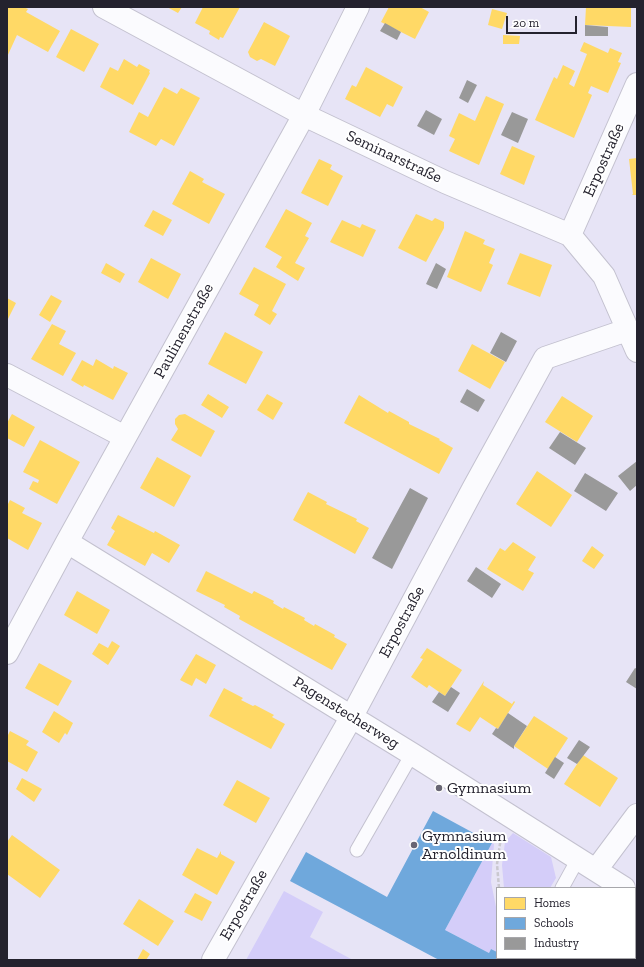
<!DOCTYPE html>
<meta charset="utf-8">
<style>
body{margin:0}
#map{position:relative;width:644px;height:967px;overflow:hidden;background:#e7e4f6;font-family:"Zilla Slab",serif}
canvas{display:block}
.frame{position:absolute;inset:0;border:8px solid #24222e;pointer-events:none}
.legend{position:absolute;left:496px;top:887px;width:140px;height:72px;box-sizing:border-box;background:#fff;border:1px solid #a7a7ab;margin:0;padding:5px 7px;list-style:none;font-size:12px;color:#24222e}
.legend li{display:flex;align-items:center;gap:8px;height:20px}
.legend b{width:20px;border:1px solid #a7a7ab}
.scale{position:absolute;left:506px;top:16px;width:71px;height:18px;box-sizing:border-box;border:2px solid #24222e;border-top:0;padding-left:5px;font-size:12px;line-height:14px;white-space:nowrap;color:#24222e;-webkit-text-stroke:3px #fff;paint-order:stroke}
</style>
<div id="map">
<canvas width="644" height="967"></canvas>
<div class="frame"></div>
<ul class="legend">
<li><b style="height:11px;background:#ffd966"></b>Homes</li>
<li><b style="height:11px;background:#6fa8dc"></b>Schools</li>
<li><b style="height:11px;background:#999"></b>Industry</li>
</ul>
<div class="scale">20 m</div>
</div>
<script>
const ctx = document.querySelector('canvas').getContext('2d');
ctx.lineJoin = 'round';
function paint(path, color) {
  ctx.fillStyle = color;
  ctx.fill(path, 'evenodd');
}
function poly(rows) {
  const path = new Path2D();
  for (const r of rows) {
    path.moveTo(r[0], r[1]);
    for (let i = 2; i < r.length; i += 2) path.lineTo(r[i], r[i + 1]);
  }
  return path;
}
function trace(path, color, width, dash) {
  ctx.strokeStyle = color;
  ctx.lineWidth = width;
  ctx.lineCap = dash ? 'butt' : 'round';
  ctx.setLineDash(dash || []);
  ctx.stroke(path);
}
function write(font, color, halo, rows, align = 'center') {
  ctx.font = font + ' "Zilla Slab",serif';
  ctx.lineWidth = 4;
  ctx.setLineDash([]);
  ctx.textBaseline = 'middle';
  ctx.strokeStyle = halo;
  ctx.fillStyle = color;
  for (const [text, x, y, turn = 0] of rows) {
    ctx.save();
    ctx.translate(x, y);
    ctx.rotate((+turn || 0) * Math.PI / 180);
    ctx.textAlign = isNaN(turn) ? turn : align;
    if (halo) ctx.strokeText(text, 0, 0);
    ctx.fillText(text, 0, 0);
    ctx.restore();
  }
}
const green = poly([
 [513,833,551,857,556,878,550,888,504,888,502,865,505,842],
 [492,843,494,844,491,882,497,912,497,952,491,949,489,953,445,930],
 [284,891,323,912,310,937,353,960,246,960]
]);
const homes = poly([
 [7,7,23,7,28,9,26,12,60,31,48,52,17,35,7,57],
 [167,7,182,7,178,13],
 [203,7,240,7,223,38,220,37,219,40,209,34,210,31,195,23],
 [389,7,420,7,429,12,415,39,381,22],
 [586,7,631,7,631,27,585,25],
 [492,9,507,13,502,29,488,25],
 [264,22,290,36,275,66,261,59,257,61,250,57,248,52],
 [71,29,99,44,84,72,56,57],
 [503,35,520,36,519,44,503,44],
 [584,42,608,53,610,48,622,53,618,62,621,63,608,93,591,86,588,93,592,95,574,138,535,120,554,77,557,79,563,65,575,71,569,84,574,87,587,54,580,51],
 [124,59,137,67,139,64,150,70,149,72,150,73,133,105,100,87,110,67,118,71],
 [366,67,403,87,393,107,387,104,380,117,345,99,352,85,356,87],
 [164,87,177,94,181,88,200,98,174,146,161,139,156,146,129,132,139,112,148,117],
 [486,96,504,104,479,165,449,151,455,139,449,136,459,113,475,121],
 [512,146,535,156,524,185,500,174],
 [637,158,637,195,632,195,633,194,629,159],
 [319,159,332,165,330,169,343,176,328,206,301,193],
 [190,171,204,179,202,182,225,194,209,224,172,204],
 [286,209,312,223,305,236,309,238,295,263,305,268,298,281,276,267,282,257,265,247],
 [153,210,172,220,163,236,144,226],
 [416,214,432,221,435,218,444,222,444,228,426,262,398,248],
 [342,220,360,228,362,224,376,230,363,257,330,242],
 [465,231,485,240,483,244,495,249,489,263,493,265,481,292,447,277],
 [520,253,552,265,540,297,507,284],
 [151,258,181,274,168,299,138,282],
 [106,263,125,274,120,283,101,273],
 [254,267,286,284,272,311,277,314,270,325,254,315,259,305,239,294],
 [51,295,62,301,50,322,39,315],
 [7,298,16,303,7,321],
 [52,324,66,331,59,344,76,353,63,376,31,359],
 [225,332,263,352,246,384,208,364],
 [472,344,505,362,490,389,458,371],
 [96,359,113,369,114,366,128,373,113,400,84,385,83,387,71,380,82,360,93,366],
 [208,394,229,407,222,418,201,405],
 [267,394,283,403,273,420,257,410],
 [359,395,388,413,389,411,409,422,409,424,440,439,439,440,453,448,439,474,344,423],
 [562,396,593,416,577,442,545,422],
 [12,414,35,427,24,447,7,438,7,423],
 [185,414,215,431,201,457,171,440,178,429,175,424,175,419,179,415],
 [40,440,80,462,57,504,29,489,33,481,38,483,39,480,23,472],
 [157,457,191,476,174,507,140,488],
 [537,471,572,495,551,527,516,504],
 [308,492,327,502,326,504,357,519,356,521,369,528,355,554,293,520],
 [10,500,25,508,22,513,42,523,28,550,7,538,7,506],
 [118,515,154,533,155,531,180,545,169,563,152,553,145,566,107,545,115,531,111,528],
 [513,542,536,557,528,570,534,573,523,591,487,569,500,548,505,551],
 [592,546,604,555,594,569,582,561],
 [206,571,252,594,254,591,274,601,273,603,283,609,284,607,305,618,304,620,314,626,315,624,335,635,334,637,347,644,332,670,239,619,240,616,224,607,225,605,196,591],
 [77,591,110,610,97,634,64,615],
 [112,641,120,646,108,665,92,654,99,643,108,648],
 [427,648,462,670,445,696,429,685,427,688,411,677,423,659,420,658],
 [196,654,216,665,206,684,196,678,192,686,180,680],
 [39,663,72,681,58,706,25,688],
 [484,681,483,685,512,704,514,701,515,702,498,729,480,717,470,732,456,724],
 [224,688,243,698,241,700,253,706,255,705,274,715,272,717,285,724,271,749,209,716],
 [54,711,73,723,67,735,65,733,59,743,42,732],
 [534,716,568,738,548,769,514,746],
 [10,731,29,741,26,745,38,752,27,772,7,761,7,737],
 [583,755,618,778,600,807,564,784],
 [22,778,42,789,34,802,16,789],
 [237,780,270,798,256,823,223,805],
 [12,835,60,870,40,898,7,874,7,842],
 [197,848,217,858,221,851,221,854,235,862,217,895,182,875],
 [195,893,212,902,202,921,184,912],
 [139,899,174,921,158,946,123,924],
 [143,949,150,954,146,960,137,960]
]);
const schools = poly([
 [433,811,492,843,445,930,489,953,491,949,497,952,497,958,508,958,512,960,439,960,290,881,306,852,387,897]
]);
const industry = poly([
 [385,23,401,32,397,40,380,31],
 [585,25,608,27,608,36,585,36],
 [467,80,477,85,468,103,459,98],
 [426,110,442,119,434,135,417,126],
 [512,112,528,119,518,143,501,135],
 [436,263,446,269,437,289,426,284],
 [501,332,517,341,506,362,490,353],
 [467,389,485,400,478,412,460,402],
 [560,432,586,448,575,465,549,448],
 [637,461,637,485,630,491,618,476],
 [585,473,618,493,606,511,574,491],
 [410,488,428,498,392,569,372,558],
 [476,567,501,584,492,598,467,581],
 [635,668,637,669,637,689,626,682],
 [451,687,460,693,448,712,432,702,439,692,445,696],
 [508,713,527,726,514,746,514,749,492,734,496,728,498,729],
 [579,740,590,747,577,764,567,758],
 [555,757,564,763,554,779,545,773]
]);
const path = poly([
 [499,888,497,864,501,837],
 [557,958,563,960],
 [615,960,629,960]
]);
const lane = poly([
 [357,850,412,754],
 [562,888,578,859],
 [522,960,523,958]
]);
const street = poly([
 [104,7,304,115,445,182,570,235,604,276,637,351],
 [570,235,637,84],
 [7,375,125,437],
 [67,542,412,754,624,888],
 [7,653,67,542,304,115,358,7],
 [596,870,637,815],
 [213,960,352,716,473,489,545,358,627,330]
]);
const markers = [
 [439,788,4,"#686674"],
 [414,845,4,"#686674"]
];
const streetNames = [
 ["Seminarstraße",394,157,25],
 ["Erpostraße",604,160,-66],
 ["Paulinenstraße",184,331,-61],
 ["Erpostraße",402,622,-62],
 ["Pagenstecherweg",346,713,32],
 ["Erpostraße",244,905,-60]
];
const poiNames = [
 ["Gymnasium",447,788],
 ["Gymnasium",422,836],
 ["Arnoldinum",422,854]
];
paint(green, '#d4cdf9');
paint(homes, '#ffd966');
paint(schools, '#6fa8dc');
paint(industry, '#999');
trace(lane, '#c3c1cf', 15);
trace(street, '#c3c1cf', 24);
trace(path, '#cac8cf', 2.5, [4, 2]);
trace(lane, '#fbfbfe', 13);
trace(street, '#fbfbfe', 22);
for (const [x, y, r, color] of markers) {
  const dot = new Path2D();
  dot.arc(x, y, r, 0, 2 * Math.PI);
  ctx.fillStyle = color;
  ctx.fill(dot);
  trace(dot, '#fff', 1.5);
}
write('16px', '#24222e', '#fff', streetNames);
write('16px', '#24222e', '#fff', poiNames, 'left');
</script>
